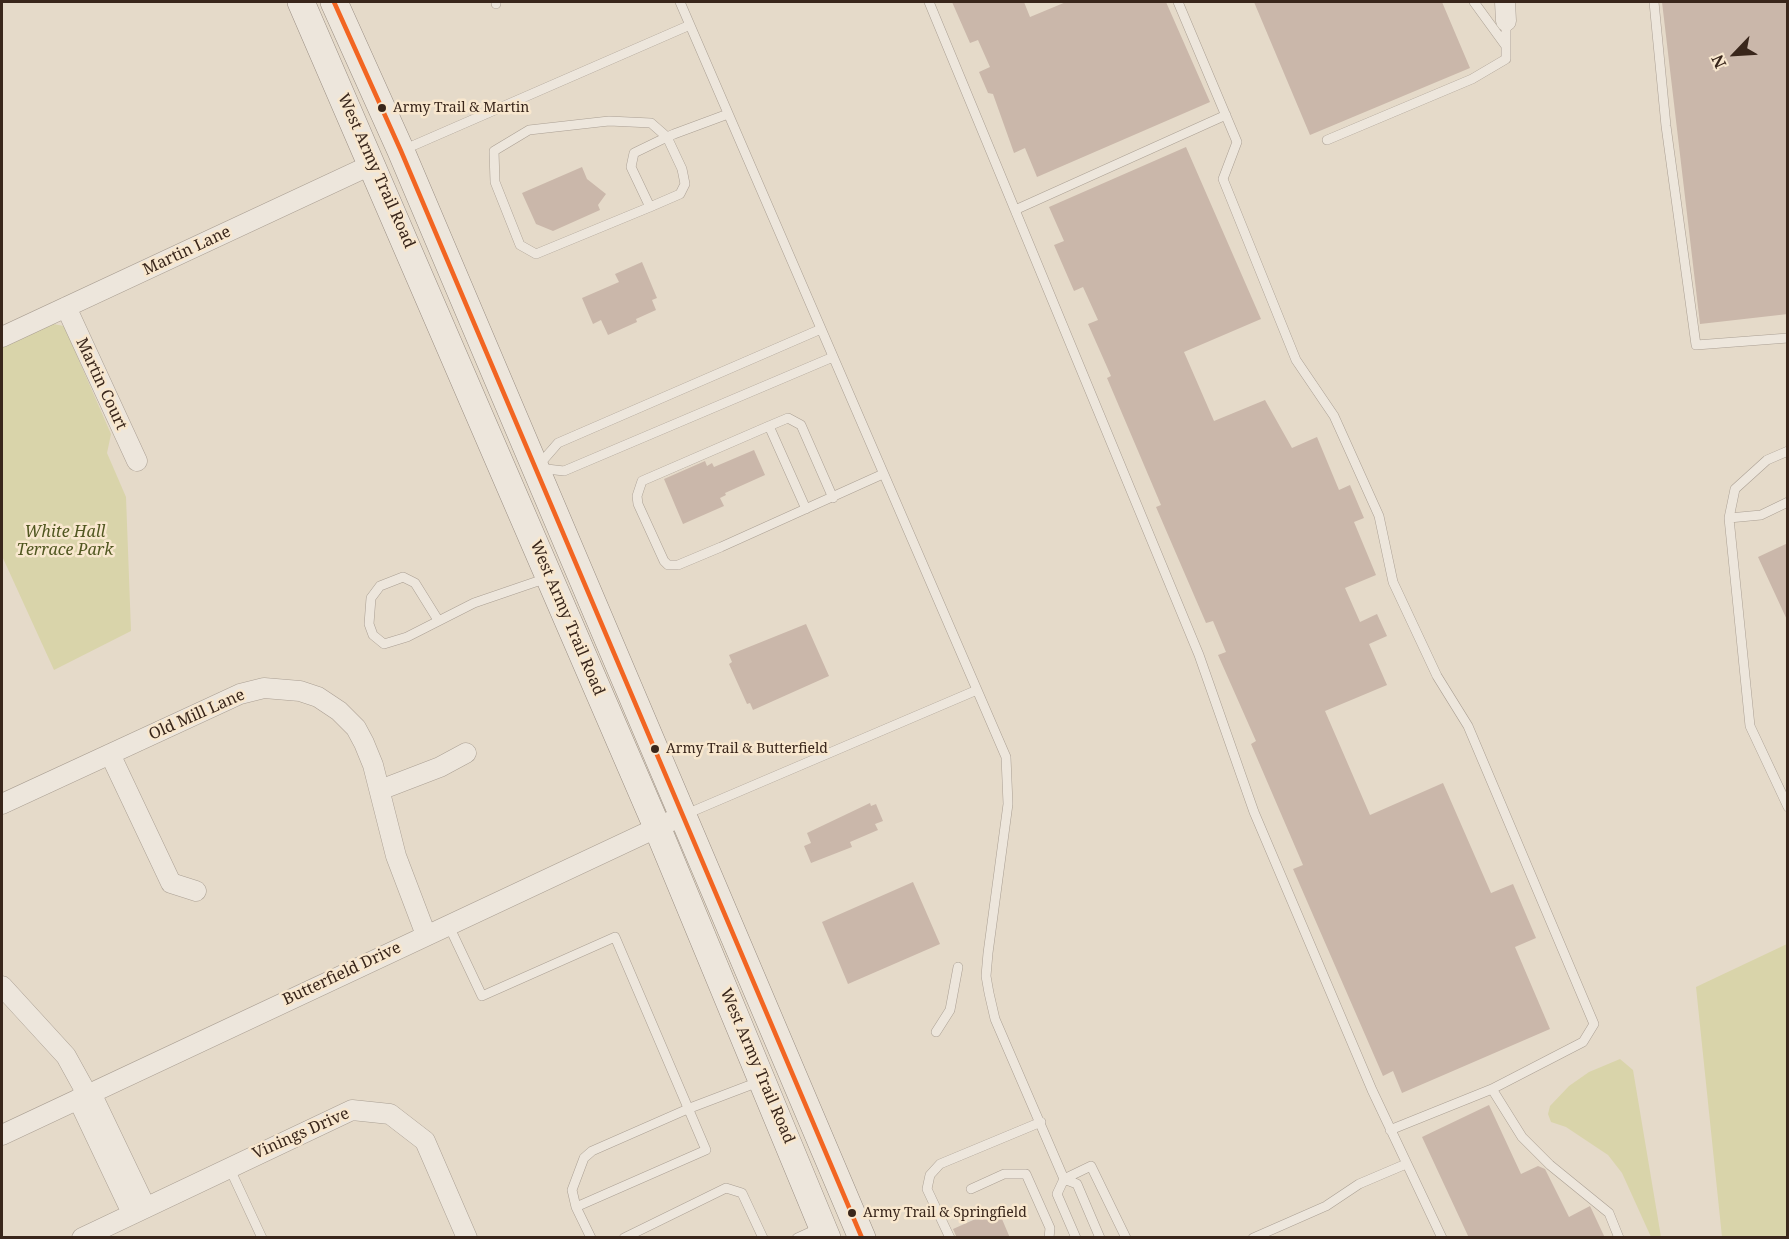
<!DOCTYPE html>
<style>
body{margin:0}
#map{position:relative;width:1789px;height:1239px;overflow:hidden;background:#e5dac9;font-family:"Noto Serif",serif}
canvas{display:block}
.frame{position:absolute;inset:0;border:3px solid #39261b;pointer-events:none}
.north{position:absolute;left:1705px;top:24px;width:60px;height:60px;-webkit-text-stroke:4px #f8e7ce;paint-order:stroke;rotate:245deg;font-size:16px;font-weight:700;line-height:24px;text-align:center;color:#39261b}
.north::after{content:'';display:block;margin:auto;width:21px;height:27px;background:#39261b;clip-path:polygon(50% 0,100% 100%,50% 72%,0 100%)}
</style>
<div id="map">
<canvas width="1789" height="1239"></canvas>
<div class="frame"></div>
<div class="north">N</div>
</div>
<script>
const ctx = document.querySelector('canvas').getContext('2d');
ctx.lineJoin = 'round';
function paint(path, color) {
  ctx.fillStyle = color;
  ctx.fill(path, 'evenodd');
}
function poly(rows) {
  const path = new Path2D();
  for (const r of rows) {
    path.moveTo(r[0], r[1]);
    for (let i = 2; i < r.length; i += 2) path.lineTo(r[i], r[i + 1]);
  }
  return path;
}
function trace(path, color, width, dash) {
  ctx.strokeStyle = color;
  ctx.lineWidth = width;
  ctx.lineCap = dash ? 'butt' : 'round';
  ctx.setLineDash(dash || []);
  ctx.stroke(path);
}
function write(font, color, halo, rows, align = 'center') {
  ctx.font = font + ' "Noto Serif",serif';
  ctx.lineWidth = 5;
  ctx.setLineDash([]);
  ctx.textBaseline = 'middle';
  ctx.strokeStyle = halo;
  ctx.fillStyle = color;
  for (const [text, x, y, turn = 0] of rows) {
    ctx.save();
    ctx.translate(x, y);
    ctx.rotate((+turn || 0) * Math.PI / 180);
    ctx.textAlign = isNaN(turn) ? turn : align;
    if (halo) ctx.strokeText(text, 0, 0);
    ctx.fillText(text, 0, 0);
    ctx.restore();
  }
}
const green = poly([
 [48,323,64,326,111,434,107,453,126,497,131,631,54,670,2,556,2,345],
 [1787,944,1787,1237,1722,1237,1696,987],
 [1620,1059,1633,1070,1661,1237,1651,1237,1622,1173,1608,1155,1566,1127,1551,1122,1548,1114,1550,1106,1569,1086,1589,1072]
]);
const building = poly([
 [952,2,1024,2,1030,17,1066,2,1166,2,1210,102,1037,177,1025,148,1014,153,993,94,988,93,979,72,990,67,978,40,970,43],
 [1254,2,1442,2,1470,68,1310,135],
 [1662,2,1788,2,1788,314,1700,324],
 [1186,147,1261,319,1184,352,1214,421,1265,400,1292,448,1317,437,1339,490,1350,485,1364,518,1354,522,1376,575,1345,588,1360,622,1377,614,1387,636,1369,644,1387,685,1325,711,1370,815,1443,783,1491,893,1513,884,1536,938,1515,947,1550,1029,1402,1093,1393,1071,1383,1076,1293,869,1303,865,1251,744,1256,741,1218,655,1226,652,1213,621,1206,623,1156,507,1161,505,1107,378,1111,376,1088,324,1098,320,1083,287,1074,291,1054,245,1064,241,1049,207],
 [582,167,587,179,606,194,598,205,600,210,553,231,536,224,522,193],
 [642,262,657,298,652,300,656,310,636,319,637,322,608,335,601,320,593,324,582,298,619,282,615,274],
 [754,450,765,475,725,493,726,495,720,498,724,506,683,524,664,479,705,461,707,466,712,463,714,467],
 [1788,543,1788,622,1758,557],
 [806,624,829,676,753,710,750,703,747,704,729,664,732,662,729,655],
 [870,803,871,806,876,804,883,821,875,824,878,830,850,842,852,847,811,863,804,846,811,843,807,833],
 [913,882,940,944,848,984,822,922],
 [1489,1105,1521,1174,1538,1166,1545,1169,1569,1217,1590,1206,1605,1238,1469,1238,1422,1137],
 [999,1212,1010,1238,957,1238,953,1229,980,1217,982,1220]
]);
const service = poly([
 [496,2,496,4],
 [680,2,1006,757,1008,804,988,953,986,976,989,993,995,1019,1064,1179,1077,1184,1100,1238],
 [929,2,1199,655,1254,812,1372,1090,1442,1238],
 [1178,2,1237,142,1223,179,1296,360,1334,416,1379,516,1393,582,1437,676,1468,726,1594,1024,1583,1042,1492,1089,1390,1130],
 [1474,2,1506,46],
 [1654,2,1666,126,1696,345,1788,338],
 [1327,140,1472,79,1506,59,1506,21],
 [403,150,690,25],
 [650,207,536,254,520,245,495,182,494,151,529,130,609,121,651,123,667,137,682,169,685,184,680,194,650,207,631,167,634,153,667,137,674,134,728,114],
 [1015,210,1226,115],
 [769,426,642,481,637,496,638,504,664,561,668,565,678,565,721,547,883,474],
 [1788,451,1767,460,1735,489,1729,518,1750,726,1788,807],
 [538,466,558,443,821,329],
 [538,468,564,471,833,357],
 [806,509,769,426,788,418,801,425,833,498],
 [1729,518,1761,515,1788,502],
 [438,620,415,583,403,577,380,586,371,598,369,624,373,635,384,644,407,637,474,603,547,578],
 [684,815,977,690],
 [448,924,482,996,615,937,706,1150,576,1207],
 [936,1032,950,1010,958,967],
 [1492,1089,1522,1137,1550,1165,1609,1213,1619,1238],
 [229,1167,262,1238],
 [971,1189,1004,1174,1026,1174,1050,1228,1049,1238],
 [591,1238,576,1207,572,1190,584,1158,592,1151,690,1108,761,1081],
 [624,1238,726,1188,742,1193,763,1238],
 [797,1238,819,1228],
 [950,1238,927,1189,930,1175,940,1164,1041,1122],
 [1076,1238,1057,1194,1064,1179,1091,1166,1126,1238],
 [1253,1238,1326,1206,1359,1184,1406,1164]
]);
const minor = poly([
 [1505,2,1506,21],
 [66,307,137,461],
 [2,337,373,164],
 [110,754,171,883,196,891],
 [380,790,440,767,466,753],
 [2,804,240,694,264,688,300,691,318,697,339,711,356,728,364,743,373,765,396,856,426,935],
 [2,986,66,1056,87,1094],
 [91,1093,145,1206],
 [78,1099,132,1213],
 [2,1135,684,815],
 [82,1238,352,1110,390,1114,425,1141,467,1238]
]);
const secondary = poly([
 [301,2,657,827,827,1238],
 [334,2,401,151,862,1238]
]);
const bus1 = poly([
 [334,2,401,151,862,1238]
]);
const markers = [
 [382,108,5,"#39261b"],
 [655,749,5,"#39261b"],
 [852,1213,5,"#39261b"]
];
const busNames = [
 ["Army Trail & Martin",393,108],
 ["Army Trail & Butterfield",666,749],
 ["Army Trail & Springfield",863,1213]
];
const streetNames = [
 ["West Army Trail Road",376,171,66],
 ["Martin Lane",187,251,-25],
 ["Martin Court",101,384,65],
 ["West Army Trail Road",567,618,67],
 ["Old Mill Lane",197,715,-24],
 ["Butterfield Drive",342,974,-25],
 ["West Army Trail Road",757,1066,67],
 ["Vinings Drive",301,1134,-24]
];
const parkNames = [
 ["White Hall",65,532],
 ["Terrace Park",65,550]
];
paint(green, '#d9d4aa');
paint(building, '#cab7aa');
trace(service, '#aa9f93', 10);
trace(minor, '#aa9f93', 21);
trace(secondary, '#9a8e83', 28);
trace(service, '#ede6dc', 9);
trace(minor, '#ede6dc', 20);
trace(secondary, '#ede6dc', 27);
trace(bus1, '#f26522', 4.5);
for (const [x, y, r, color] of markers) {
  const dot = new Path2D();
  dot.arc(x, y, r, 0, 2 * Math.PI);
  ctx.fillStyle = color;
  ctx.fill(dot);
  trace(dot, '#f8e7ce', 2);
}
write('14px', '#39261b', '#f8e7ce', busNames, 'left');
write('16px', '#39261b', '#f8e7ce', streetNames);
write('italic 16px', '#505720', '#f8e7ce', parkNames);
</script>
